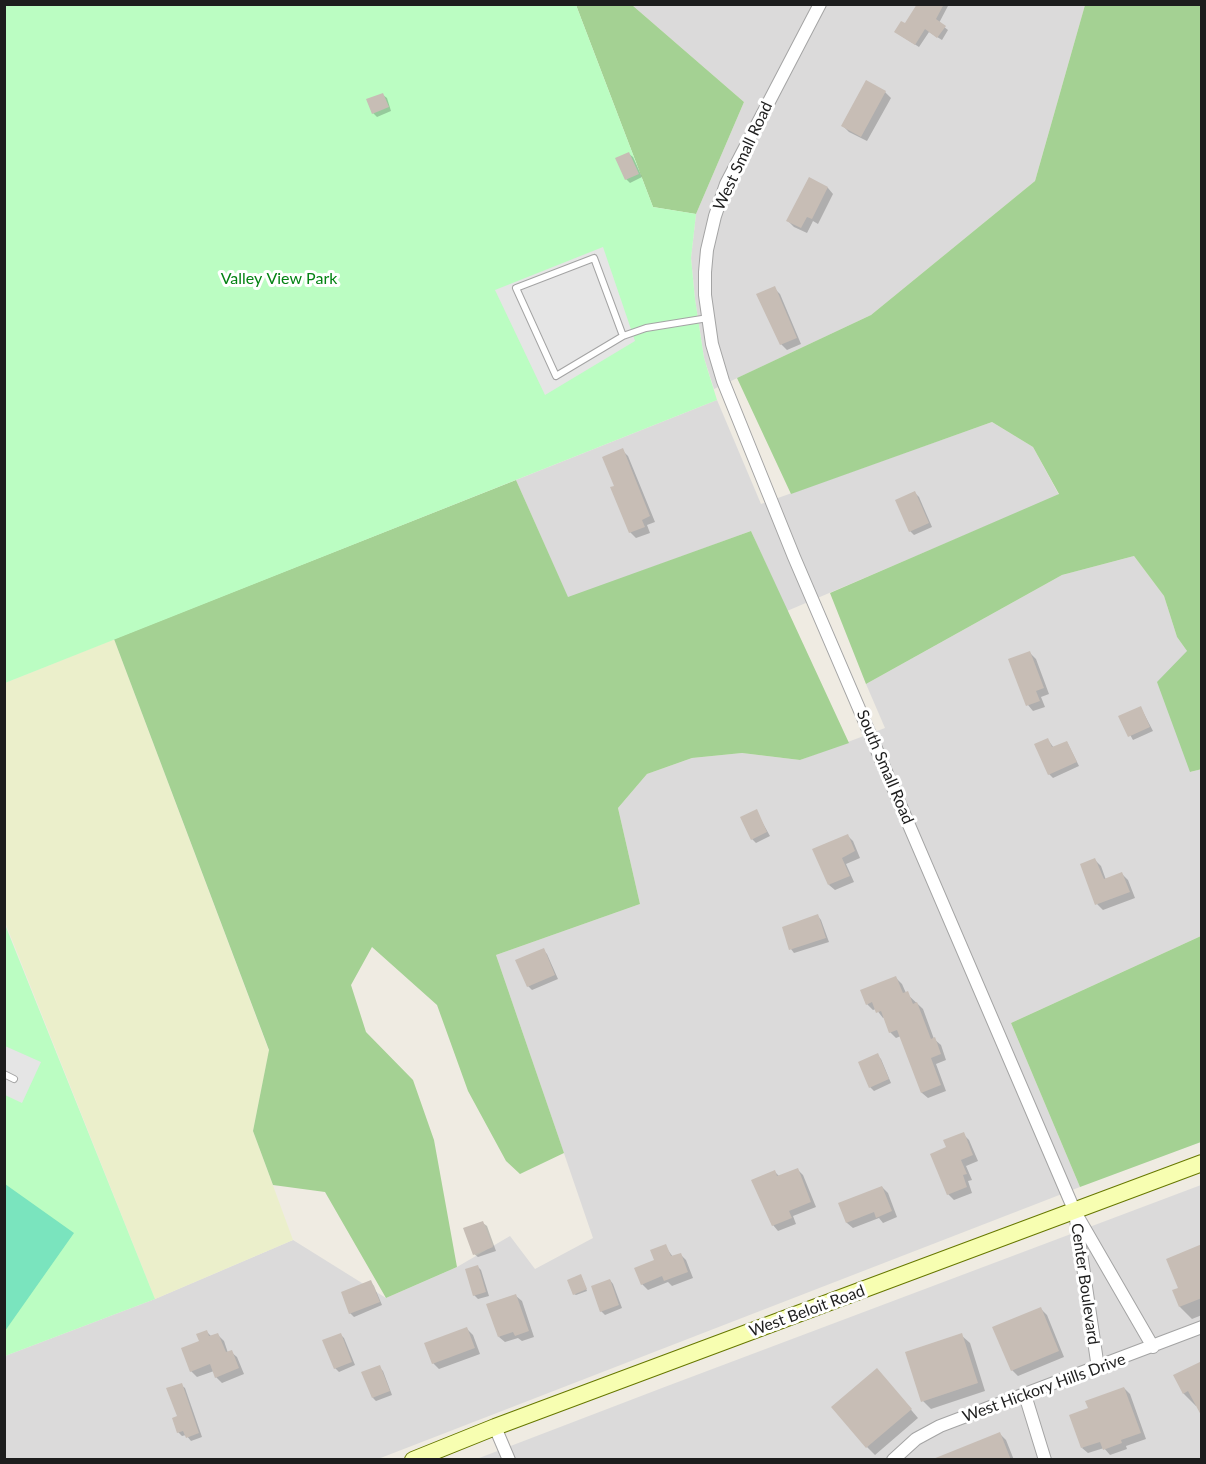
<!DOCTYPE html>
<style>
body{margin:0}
#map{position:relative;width:1206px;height:1464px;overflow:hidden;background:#efebe2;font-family:Lato,sans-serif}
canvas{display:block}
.frame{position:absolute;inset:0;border:6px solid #1d1d1d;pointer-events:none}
</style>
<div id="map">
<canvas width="1206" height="1464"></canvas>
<div class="frame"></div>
</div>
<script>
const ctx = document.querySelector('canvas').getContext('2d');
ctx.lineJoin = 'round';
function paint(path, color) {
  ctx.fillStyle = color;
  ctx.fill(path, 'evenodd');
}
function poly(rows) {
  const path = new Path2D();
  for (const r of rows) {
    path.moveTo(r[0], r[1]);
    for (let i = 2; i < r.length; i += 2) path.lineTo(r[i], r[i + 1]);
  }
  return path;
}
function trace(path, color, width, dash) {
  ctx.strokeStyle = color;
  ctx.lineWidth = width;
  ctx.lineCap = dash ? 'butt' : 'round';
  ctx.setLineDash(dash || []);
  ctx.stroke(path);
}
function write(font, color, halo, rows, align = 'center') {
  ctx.font = font + ' Lato,sans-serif';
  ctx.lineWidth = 6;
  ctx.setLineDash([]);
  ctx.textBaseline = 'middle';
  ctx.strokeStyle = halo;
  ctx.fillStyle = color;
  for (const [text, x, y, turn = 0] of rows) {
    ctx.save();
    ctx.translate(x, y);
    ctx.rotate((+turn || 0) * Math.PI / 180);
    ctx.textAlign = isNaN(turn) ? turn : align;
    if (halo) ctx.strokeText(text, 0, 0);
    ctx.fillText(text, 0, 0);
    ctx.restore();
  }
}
const residential = poly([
 [632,5,1085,5,1035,181,871,315,714,389,704,358,695,299,691,258,696,214,744,102],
 [717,400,761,504,992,422,1033,447,1059,495,787,611,751,531,568,598,516,480],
 [1134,556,1164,596,1177,637,1187,651,1191,772,1201,769,1201,936,1011,1023,1080,1187,378,1459,5,1460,5,1356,155,1299,293,1240,386,1298,457,1267,510,1236,535,1269,593,1238,496,955,640,904,618,808,647,774,692,758,742,753,800,760,885,728,866,684,1062,575],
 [1201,1185,1201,1459,474,1460,662,1388]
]);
const farmland = poly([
 [114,639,269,1051,253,1131,293,1240,155,1299,5,922,5,683]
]);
const forest = poly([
 [576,5,632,5,744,102,696,214,653,207],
 [1085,5,1201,5,1202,769,1190,772,1157,682,1187,651,1177,637,1164,596,1134,556,1062,575,866,684,830,593,1059,494,1033,447,992,422,791,494,737,378,871,315,1035,181],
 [516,480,568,597,751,531,849,743,800,760,742,753,692,758,647,774,618,808,640,904,496,955,564,1153,520,1174,506,1161,468,1091,437,1005,372,947,351,985,366,1032,413,1080,434,1140,457,1267,386,1298,325,1192,273,1185,253,1131,269,1050,114,639],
 [1201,936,1201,1142,1080,1187,1011,1023]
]);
const park = poly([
 [5,5,576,5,653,207,696,214,691,258,695,299,704,358,717,400,5,683],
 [4,922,155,1299,5,1356,4,1356]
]);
const pitch = poly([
 [5,1184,74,1233,5,1331,5,1183]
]);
const parking = poly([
 [603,247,635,341,545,395,495,290],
 [5,1046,41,1062,22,1103,5,1095]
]);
const shadow = poly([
 [920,4,949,4,939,23,948,30,942,40,929,32,919,47,900,35],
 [885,92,891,98,867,141,849,132,843,126],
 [383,95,387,98,391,111,377,117,373,113],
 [629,154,633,157,642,177,630,183,626,179],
 [810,179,828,188,833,194,818,224,813,221,807,233,794,227,788,221],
 [774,288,780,294,801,344,787,350,781,344],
 [622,450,628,456,655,522,647,525,650,533,636,538,630,532,615,487],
 [915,493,919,497,932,527,914,535,910,531],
 [1030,653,1036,659,1049,694,1041,697,1045,707,1033,711,1028,705],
 [1141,708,1153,731,1133,740,1120,717],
 [1048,740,1054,748,1067,742,1079,766,1053,778,1049,774],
 [756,811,770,836,756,843,752,839],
 [847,835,853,841,860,858,846,864,854,882,835,890,829,885],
 [1095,860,1101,866,1106,880,1122,874,1128,880,1135,898,1103,910,1097,904,1082,865],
 [818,916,821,920,829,942,794,953,791,949],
 [543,950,547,954,558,979,532,990,528,986],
 [896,978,902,984,906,993,923,1009,934,1039,941,1045,946,1060,936,1064,946,1091,928,1098,922,1093,901,1036,896,1038,890,1032,885,1017,883,1018,876,1009,873,1010,867,1004],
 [877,1055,881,1059,891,1083,874,1091,870,1087],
 [963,1134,969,1140,978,1161,966,1166,972,1180,968,1181,972,1193,954,1200,948,1194,948,1148],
 [798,1170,803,1175,816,1207,793,1216,796,1224,778,1231,773,1225,775,1172,780,1177],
 [882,1187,888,1193,897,1217,883,1223,879,1218,853,1228,847,1223,840,1204],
 [483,1223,487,1226,496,1251,478,1257,474,1254],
 [665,1246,673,1257,680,1254,686,1260,693,1278,672,1286,668,1282,648,1290,642,1284],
 [1202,1246,1202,1315,1192,1319,1180,1307,1174,1291,1180,1288],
 [477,1266,481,1270,489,1296,478,1299,474,1295],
 [582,1278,587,1291,576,1295,574,1294],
 [610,1280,613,1284,622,1308,605,1315,601,1311],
 [371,1282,374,1286,382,1305,354,1317,350,1313],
 [516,1296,522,1301,534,1337,522,1341,518,1338,505,1342,499,1337],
 [1041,1309,1047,1315,1064,1357,1018,1376,1012,1370],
 [467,1329,473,1335,480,1354,439,1369,433,1363],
 [207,1332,212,1337,218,1335,224,1341,228,1353,231,1352,237,1357,244,1374,222,1383,216,1377,214,1371,197,1377,191,1371,201,1342],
 [341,1335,344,1338,355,1365,339,1372,335,1368],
 [961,1335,970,1343,985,1391,931,1409,923,1401],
 [1202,1362,1196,1406,1184,1394,1175,1376],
 [379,1367,383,1371,392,1395,376,1401,373,1398],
 [884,1378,918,1418,875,1455,867,1447],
 [181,1385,185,1388,202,1437,191,1441,186,1435,182,1436,178,1432],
 [1124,1388,1130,1394,1146,1439,1126,1446,1127,1449,1110,1455,1104,1448,1088,1453,1082,1448],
 [1000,1434,1006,1440,1014,1460,951,1460]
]);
const building = poly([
 [917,4,944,4,936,19,946,26,937,38,925,29,915,45,894,32,901,21,905,23],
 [866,80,886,91,861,137,841,126],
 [383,93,389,107,372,114,366,99],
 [629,152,639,174,625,180,615,158],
 [809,177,828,187,812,219,807,217,801,228,786,221],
 [775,286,797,338,780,345,756,294],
 [623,448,650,516,642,520,645,527,629,533,610,487,614,486,602,457],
 [915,491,929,523,909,532,895,500],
 [1030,651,1044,688,1036,691,1040,701,1026,706,1008,659],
 [1141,706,1150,727,1128,737,1118,716],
 [1048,738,1052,747,1067,741,1077,762,1048,775,1034,744],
 [757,809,767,832,751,840,740,817],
 [848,834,855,851,842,858,850,876,828,885,812,849],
 [1095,858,1104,879,1122,872,1130,892,1095,905,1080,864],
 [818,914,826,938,789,950,782,927],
 [544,948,555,975,527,987,515,960],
 [896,976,903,993,908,991,913,1004,917,1002,931,1039,935,1037,941,1054,931,1058,941,1085,921,1093,897,1030,889,1033,881,1011,876,1013,872,1002,866,1005,860,990],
 [878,1053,889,1079,869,1088,858,1062],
 [964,1132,973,1155,961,1160,967,1174,963,1175,967,1187,947,1195,930,1154,946,1147,943,1140],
 [798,1168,811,1202,789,1211,792,1218,772,1226,751,1180,775,1170,777,1176],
 [882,1186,892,1211,876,1218,874,1212,846,1223,838,1203],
 [483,1221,493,1247,473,1255,463,1228],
 [666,1244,671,1256,681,1253,688,1272,664,1281,662,1276,641,1285,634,1268,654,1260,650,1250],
 [1202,1244,1202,1298,1179,1307,1172,1290,1178,1288,1166,1259],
 [478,1265,486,1292,473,1296,465,1269],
 [581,1274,587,1289,573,1295,567,1280],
 [610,1279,619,1305,600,1312,591,1286],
 [371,1280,380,1302,349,1314,341,1292],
 [516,1294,529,1331,515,1336,513,1332,498,1337,486,1304],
 [1041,1307,1059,1351,1011,1371,992,1327],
 [467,1327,475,1348,432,1364,424,1343],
 [207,1330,209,1336,218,1333,226,1352,232,1350,239,1368,215,1378,210,1364,190,1372,181,1348,199,1341,196,1334],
 [341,1333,352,1362,334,1369,322,1340],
 [962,1333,978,1383,921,1402,905,1352],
 [1202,1361,1202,1417,1188,1391,1183,1394,1173,1375],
 [380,1365,390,1391,372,1398,361,1372],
 [877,1368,912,1409,866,1448,831,1407],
 [182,1383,199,1433,186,1438,183,1431,177,1433,172,1418,177,1416,166,1388],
 [1124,1387,1141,1433,1121,1440,1122,1443,1103,1450,1100,1442,1081,1448,1069,1415,1088,1408,1085,1401],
 [1000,1432,1011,1460,933,1460,933,1459]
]);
const lane = poly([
 [623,336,594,258,516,288,556,376,623,336,646,328,708,318],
 [4,1074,14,1079]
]);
const street = poly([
 [820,4,726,184,715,216,707,250,705,272,705,295,712,344,723,381,794,557,1075,1212,1153,1347],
 [1076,1219,1098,1368],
 [1025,1395,1045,1460],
 [495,1427,509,1460],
 [893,1460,916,1439,940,1426,1202,1327]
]);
const secondary = poly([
 [413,1460,495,1427,1202,1163]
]);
const streetNames = [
 ["West Small Road",743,156,-65],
 ["South Small Road",885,767,67],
 ["Center Boulevard",1085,1284,82],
 ["West Beloit Road",807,1311,-20],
 ["West Hickory Hills Drive",1044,1388,-20]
];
const parkNames = [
 ["Valley View Park",279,279]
];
paint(residential, '#dbdada');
paint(farmland, '#ebefcb');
paint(forest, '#a4d193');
paint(park, '#bbfdc2');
paint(pitch, '#7ae4be');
paint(parking, '#e5e5e5');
paint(shadow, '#0003');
paint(building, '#c7bdb5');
trace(lane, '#a4a4a4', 8);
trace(street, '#a4a4a4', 14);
trace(secondary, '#677800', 18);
trace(lane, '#fff', 6);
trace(street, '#fff', 12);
trace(secondary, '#f7feb1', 16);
write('16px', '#1d1d1d', '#fff', streetNames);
write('16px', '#048213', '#fff', parkNames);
</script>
